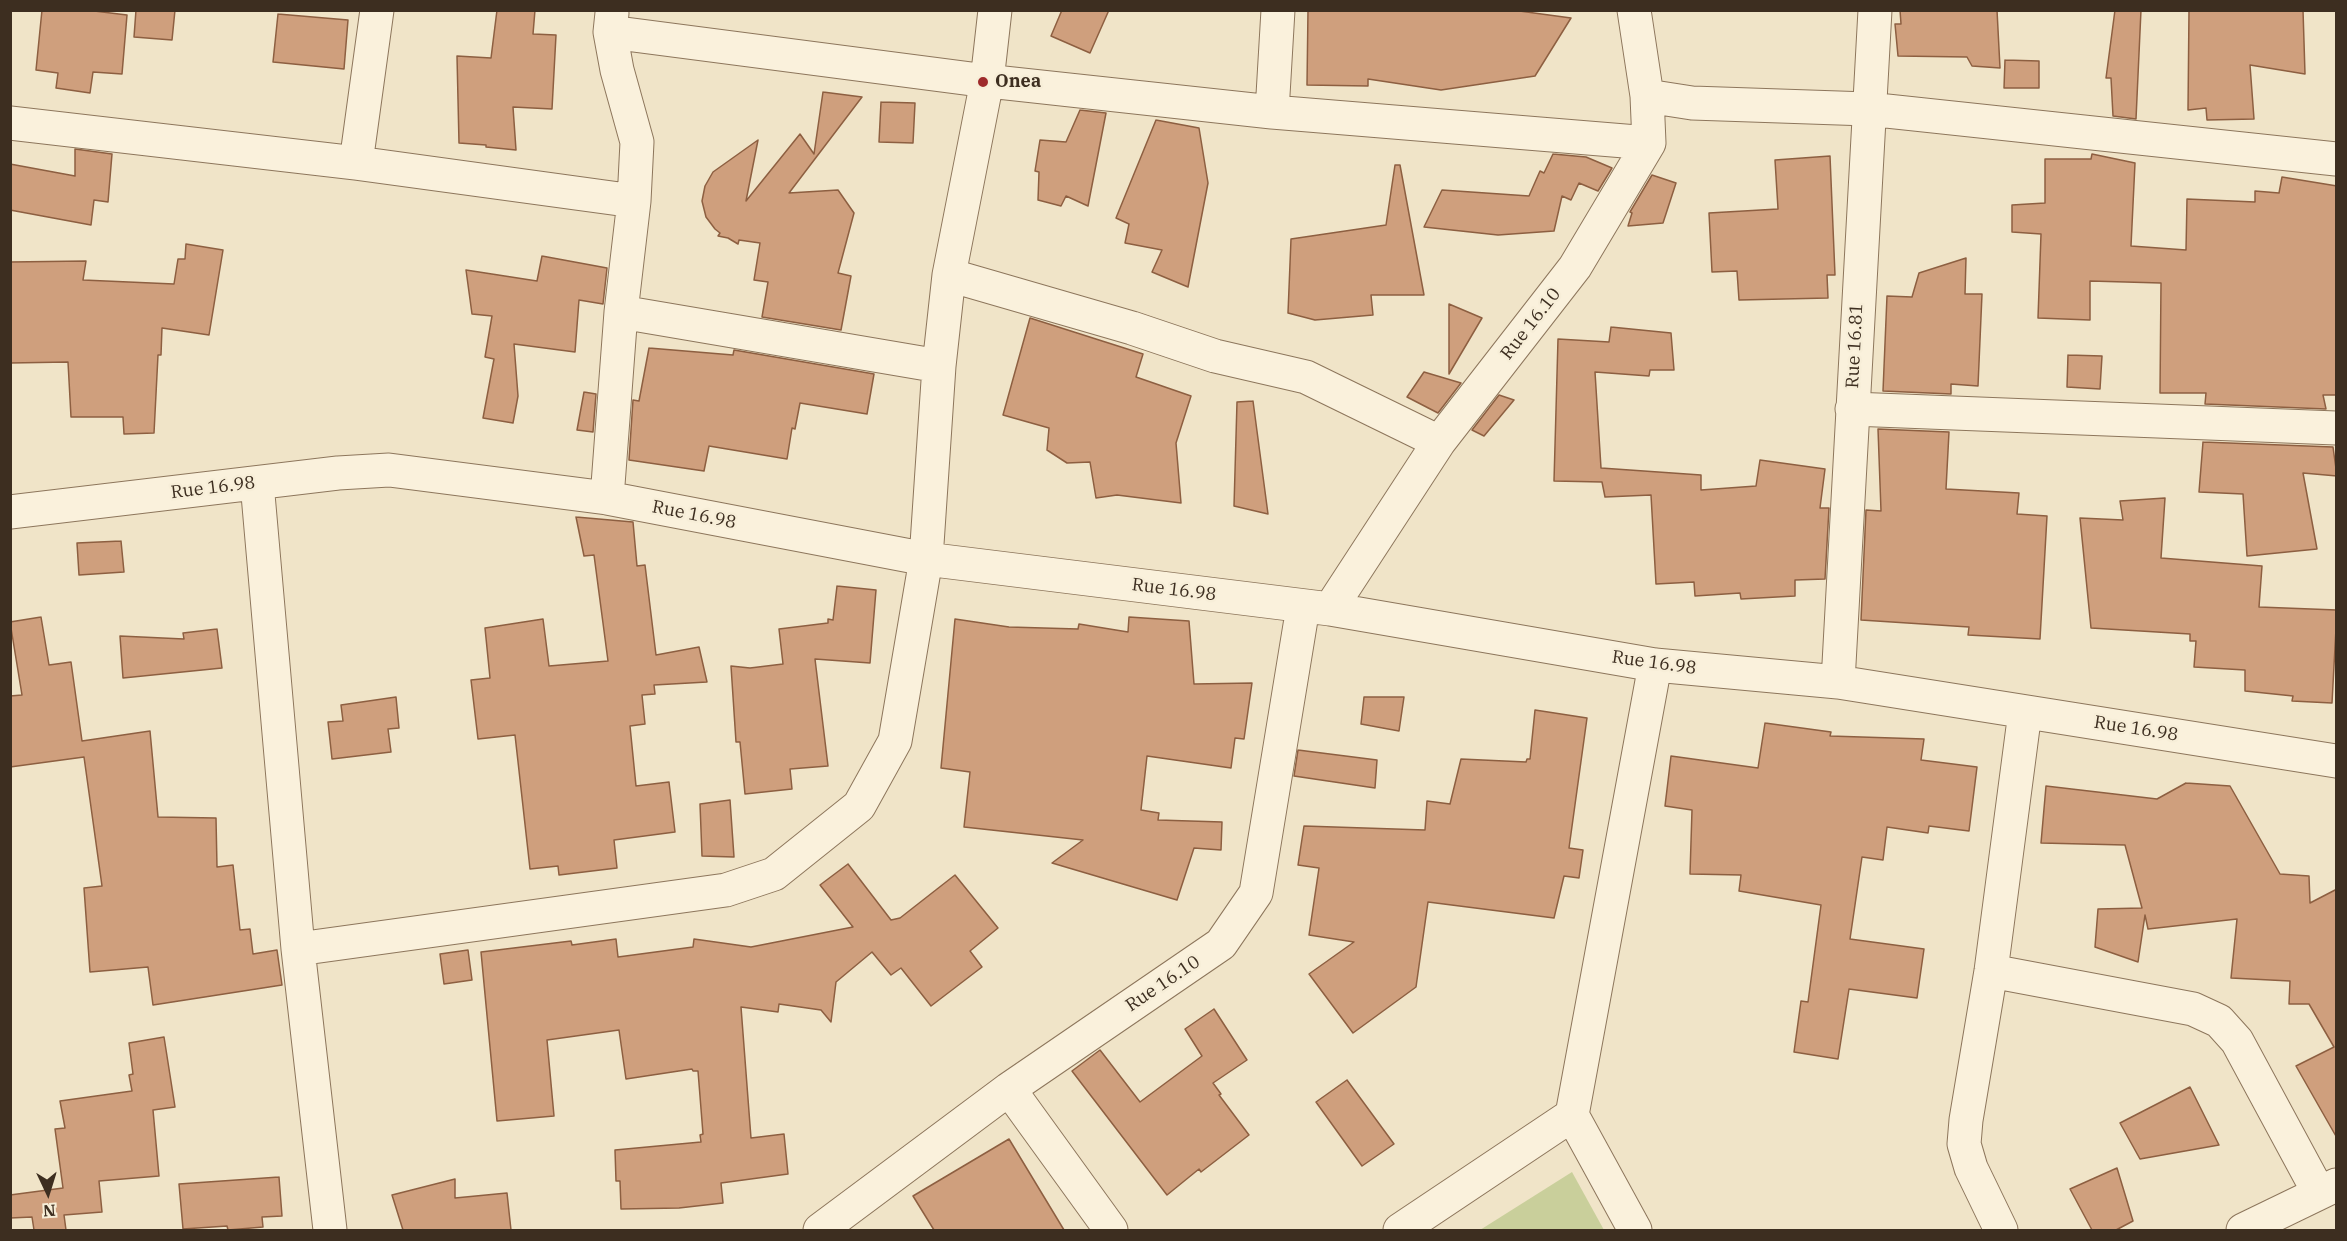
<!DOCTYPE html>
<style>
body{margin:0}
#map{position:relative;width:2347px;height:1241px;overflow:hidden;background:#f0e4c8;font-family:"IBM Plex Serif",serif}
canvas{display:block}
.frame{position:absolute;inset:0;border:12px solid #3d2e20;pointer-events:none}
.north{position:absolute;left:18px;top:1163px;width:60px;height:60px;-webkit-text-stroke:4px #f7eed8;paint-order:stroke;rotate:176deg;font-size:16px;font-weight:700;line-height:24px;text-align:center;color:#3d2e20}
.north::after{content:'';display:block;margin:auto;width:21px;height:27px;background:#3d2e20;clip-path:polygon(50% 0,100% 100%,50% 72%,0 100%)}
</style>
<div id="map">
<canvas width="2347" height="1241"></canvas>
<div class="frame"></div>
<div class="north">N</div>
</div>
<script>
const ctx = document.querySelector('canvas').getContext('2d');
ctx.lineJoin = 'round';
function paint(path, color) {
  ctx.fillStyle = color;
  ctx.fill(path, 'evenodd');
}
function poly(rows) {
  const path = new Path2D();
  for (const r of rows) {
    path.moveTo(r[0], r[1]);
    for (let i = 2; i < r.length; i += 2) path.lineTo(r[i], r[i + 1]);
  }
  return path;
}
function trace(path, color, width, dash) {
  ctx.strokeStyle = color;
  ctx.lineWidth = width;
  ctx.lineCap = dash ? 'butt' : 'round';
  ctx.setLineDash(dash || []);
  ctx.stroke(path);
}
function write(font, color, halo, rows, align = 'center') {
  ctx.font = font + ' "IBM Plex Serif",serif';
  ctx.lineWidth = 5;
  ctx.setLineDash([]);
  ctx.textBaseline = 'middle';
  ctx.strokeStyle = halo;
  ctx.fillStyle = color;
  for (const [text, x, y, turn = 0] of rows) {
    ctx.save();
    ctx.translate(x, y);
    ctx.rotate((+turn || 0) * Math.PI / 180);
    ctx.textAlign = isNaN(turn) ? turn : align;
    if (halo) ctx.strokeText(text, 0, 0);
    ctx.fillText(text, 0, 0);
    ctx.restore();
  }
}
const green = poly([
 [1572,1172,1604,1230,1480,1230]
]);
const building = poly([
 [42,10,86,10,127,15,122,74,93,72,90,93,56,88,58,73,36,70,42,10],
 [136,10,175,10,172,40,134,37,136,10],
 [497,10,535,10,533,34,556,35,552,109,513,107,516,150,486,147,486,145,459,143,457,56,491,58,497,10],
 [1062,10,1109,10,1090,53,1051,36,1062,10],
 [1308,10,1512,10,1571,18,1535,76,1441,90,1368,79,1368,86,1307,85,1308,10],
 [1900,10,1997,10,2000,68,1972,66,1967,57,1898,56,1895,24,1901,24,1900,10],
 [2115,10,2141,10,2136,119,2113,116,2111,78,2106,78,2115,10],
 [2189,10,2303,10,2305,74,2250,65,2254,119,2207,120,2206,108,2188,110,2189,10],
 [278,14,348,20,344,69,273,62,278,14],
 [2005,60,2039,61,2039,88,2004,88,2005,60],
 [823,92,862,97,789,193,838,190,854,213,838,273,851,276,841,330,762,317,768,282,754,280,760,243,739,240,738,244,728,238,718,236,720,233,715,229,706,217,702,201,705,186,713,172,758,140,746,201,800,134,814,154,823,92],
 [881,102,915,103,913,143,879,142,881,102],
 [1080,110,1106,113,1088,206,1066,196,1061,206,1038,200,1039,172,1035,171,1040,140,1066,142,1080,110],
 [1156,120,1199,128,1208,183,1188,287,1152,272,1162,250,1125,243,1129,224,1116,218,1156,120],
 [75,149,112,154,108,202,94,200,91,225,10,210,10,164,75,176,75,149],
 [1553,154,1586,157,1612,168,1598,191,1579,183,1571,200,1562,196,1554,231,1498,235,1424,227,1442,190,1529,196,1540,171,1544,173,1553,154],
 [2092,154,2135,163,2131,246,2186,250,2187,199,2255,202,2255,191,2279,193,2282,177,2337,186,2337,395,2323,395,2326,409,2205,404,2206,393,2160,393,2161,283,2090,281,2090,320,2038,318,2041,234,2012,232,2012,205,2045,203,2045,159,2091,159,2092,154],
 [1830,156,1835,275,1827,275,1828,298,1739,300,1737,271,1712,272,1709,213,1778,209,1775,160,1830,156],
 [1395,165,1400,165,1424,295,1371,295,1373,315,1315,320,1288,313,1291,239,1386,225,1395,165],
 [1652,175,1676,183,1663,223,1628,226,1632,213,1630,212,1652,175],
 [186,244,223,250,209,335,162,328,161,355,158,355,154,433,124,434,123,417,71,417,68,362,10,363,10,262,86,261,83,280,174,284,178,259,185,259,186,244],
 [542,256,607,268,603,304,579,300,575,352,514,344,518,396,513,423,483,418,494,359,485,357,492,316,472,314,466,270,537,281,542,256],
 [1966,258,1965,294,1982,294,1978,386,1951,384,1951,394,1883,391,1887,296,1912,297,1919,273,1966,258],
 [1449,304,1482,318,1449,374,1449,304],
 [1030,318,1143,354,1136,377,1191,396,1176,443,1181,503,1117,495,1096,498,1090,462,1067,463,1047,450,1049,428,1003,415,1030,318],
 [1611,327,1671,333,1674,370,1650,370,1649,376,1595,372,1601,468,1701,475,1701,490,1756,486,1760,460,1825,469,1820,508,1829,508,1825,579,1795,580,1795,596,1741,599,1740,593,1695,596,1694,582,1656,584,1651,495,1605,497,1602,482,1554,481,1558,339,1609,342,1611,327],
 [649,348,733,355,734,350,874,374,867,414,800,403,795,429,792,428,787,459,709,446,704,471,629,460,633,400,639,401,649,348],
 [2068,355,2102,356,2100,389,2067,387,2068,355],
 [1424,372,1461,383,1438,413,1407,397,1424,372],
 [584,392,596,394,593,432,577,430,584,392],
 [1499,395,1514,400,1484,436,1472,430,1499,395],
 [1253,401,1268,514,1234,506,1237,402,1253,401],
 [1878,429,1949,432,1946,489,2019,493,2017,514,2047,516,2040,639,1968,635,1969,627,1861,620,1866,510,1881,511,1878,429],
 [2203,442,2333,447,2337,476,2303,473,2317,549,2247,556,2243,494,2199,492,2203,442],
 [2165,498,2161,558,2262,566,2259,607,2337,610,2332,703,2292,701,2293,696,2245,691,2245,670,2194,667,2196,641,2190,641,2190,634,2091,628,2080,518,2123,520,2120,501,2165,498],
 [576,517,633,522,637,566,645,565,656,655,699,647,707,682,654,685,655,694,642,695,645,724,630,726,636,786,669,782,675,832,614,840,617,868,559,875,558,866,530,869,515,735,478,739,471,680,490,678,485,628,543,619,549,666,608,661,594,555,584,556,576,517],
 [121,541,124,572,79,575,77,543,121,541],
 [837,586,876,590,870,663,815,659,828,766,790,769,792,789,745,794,740,742,736,742,731,666,750,668,783,664,779,629,828,623,828,619,833,620,837,586],
 [41,617,49,665,71,662,82,741,150,731,158,817,216,818,217,867,233,865,240,930,250,929,253,954,277,950,282,985,153,1005,148,967,90,972,84,888,102,886,84,757,10,767,10,696,22,695,10,622,41,617],
 [1129,617,1189,621,1194,684,1252,683,1244,739,1235,738,1231,768,1147,756,1141,810,1159,813,1158,820,1222,822,1221,850,1194,848,1177,900,1052,863,1083,840,964,827,970,772,941,768,955,619,1009,627,1078,629,1079,624,1128,632,1129,617],
 [217,629,222,668,123,678,120,636,184,639,183,633,217,629],
 [396,697,399,728,388,729,391,752,332,759,328,722,343,721,341,705,396,697],
 [1364,697,1404,697,1399,731,1361,724,1364,697],
 [1535,710,1587,718,1569,848,1583,850,1579,878,1564,876,1554,918,1428,902,1416,987,1353,1033,1309,974,1354,942,1309,935,1319,868,1298,865,1304,826,1425,830,1427,801,1450,804,1461,759,1526,762,1527,759,1530,759,1535,710],
 [1765,723,1831,732,1830,736,1924,739,1921,760,1977,767,1969,831,1929,826,1928,833,1887,827,1883,860,1862,857,1850,939,1924,949,1917,998,1849,989,1838,1059,1794,1052,1801,1001,1808,1002,1821,905,1739,891,1741,875,1690,874,1692,810,1665,806,1671,756,1758,768,1765,723],
 [1298,750,1377,760,1375,788,1294,776,1298,750],
 [2186,783,2230,786,2280,874,2309,876,2310,903,2337,889,2337,1138,2296,1066,2334,1047,2309,1004,2289,1004,2290,981,2231,978,2237,919,2148,929,2145,915,2138,962,2095,947,2098,909,2142,908,2125,845,2041,843,2046,786,2157,799,2186,783],
 [730,800,734,857,702,856,700,804,730,800],
 [848,864,891,920,900,918,955,875,998,928,970,951,982,967,931,1006,901,968,891,975,872,952,836,982,831,1022,821,1010,779,1004,778,1012,741,1007,751,1138,784,1134,788,1174,721,1183,723,1203,679,1208,621,1209,620,1181,616,1181,615,1150,701,1142,700,1135,703,1134,698,1071,693,1071,692,1069,626,1079,619,1030,547,1040,554,1116,497,1121,481,952,571,941,572,945,616,939,618,957,693,947,694,939,751,947,853,927,820,885,848,864],
 [468,950,472,980,444,984,440,954,468,950],
 [1214,1009,1247,1060,1213,1083,1221,1094,1219,1095,1249,1135,1201,1172,1199,1169,1167,1195,1072,1071,1100,1050,1140,1102,1202,1056,1185,1029,1214,1009],
 [164,1037,175,1107,153,1110,159,1176,99,1181,102,1212,64,1215,66,1230,34,1230,32,1217,10,1218,10,1195,63,1188,55,1129,65,1128,60,1101,132,1091,129,1075,133,1074,129,1043,164,1037],
 [1347,1080,1394,1144,1362,1166,1316,1102,1347,1080],
 [2190,1087,2219,1145,2140,1159,2120,1123,2190,1087],
 [1009,1139,1064,1230,934,1230,913,1196,1009,1139],
 [2117,1168,2133,1221,2116,1230,2092,1230,2070,1189,2117,1168],
 [279,1177,282,1216,262,1217,263,1227,228,1230,227,1226,183,1229,179,1184,279,1177],
 [455,1179,455,1198,507,1193,511,1230,403,1230,392,1195,455,1179]
]);
const minor = poly([
 [610,32,987,81,1272,112,1649,143],
 [1647,96,1692,103,1868,109,2336,159],
 [1272,112,1278,10],
 [10,123,356,163,634,201],
 [356,163,377,10],
 [949,275,1132,328,1215,356,1306,377,1439,442],
 [621,312,939,366],
 [1852,409,2336,428],
 [257,483,298,949,330,1230],
 [607,498,621,312,634,201,637,142,617,70,610,32,612,13],
 [10,512,338,473,389,470,607,498,926,559,1330,609,1655,665,1838,682,2336,761],
 [1330,609,1439,442,1575,267,1649,143,1647,96,1634,10],
 [1838,682,1875,10],
 [298,949,726,890,774,874,859,806,895,741,926,559,939,366,949,275,987,81,995,10],
 [1991,971,2193,1009,2219,1021,2237,1041,2319,1193],
 [1009,1089,1111,1230],
 [820,1230,1009,1089,1221,944,1256,893,1303,607],
 [1400,1230,1572,1115],
 [1635,1230,1572,1115,1655,665],
 [2001,1230,1971,1168,1964,1144,1966,1120,1991,971,2025,712],
 [2243,1230,2336,1185]
]);
const markers = [
 [983,82,6,"#9e2a2b"]
];
const poiNames = [
 ["Onea",995,82]
];
const streetNames = [
 ["Rue 16.10",1531,324,-52],
 ["Rue 16.81",1855,346,-87],
 ["Rue 16.98",213,488,-7],
 ["Rue 16.98",694,515,11],
 ["Rue 16.98",1174,590,7],
 ["Rue 16.98",1654,663,8],
 ["Rue 16.98",2136,729,9],
 ["Rue 16.10",1163,984,-34]
];
paint(green, '#c9cf9b');
paint(building, '#cf9f7d');
trace(building, '#8d5f41', 1.5);
trace(minor, '#8d765c', 35);
trace(minor, '#faf1dc', 33);
for (const [x, y, r, color] of markers) {
  const dot = new Path2D();
  dot.arc(x, y, r, 0, 2 * Math.PI);
  ctx.fillStyle = color;
  ctx.fill(dot);
  trace(dot, '#f7eed8', 2);
}
write('bold 18px', '#3d2e20', '#f7eed8', poiNames, 'left');
write('18px', '#3d2e20', '#f7eed8', streetNames);
</script>
